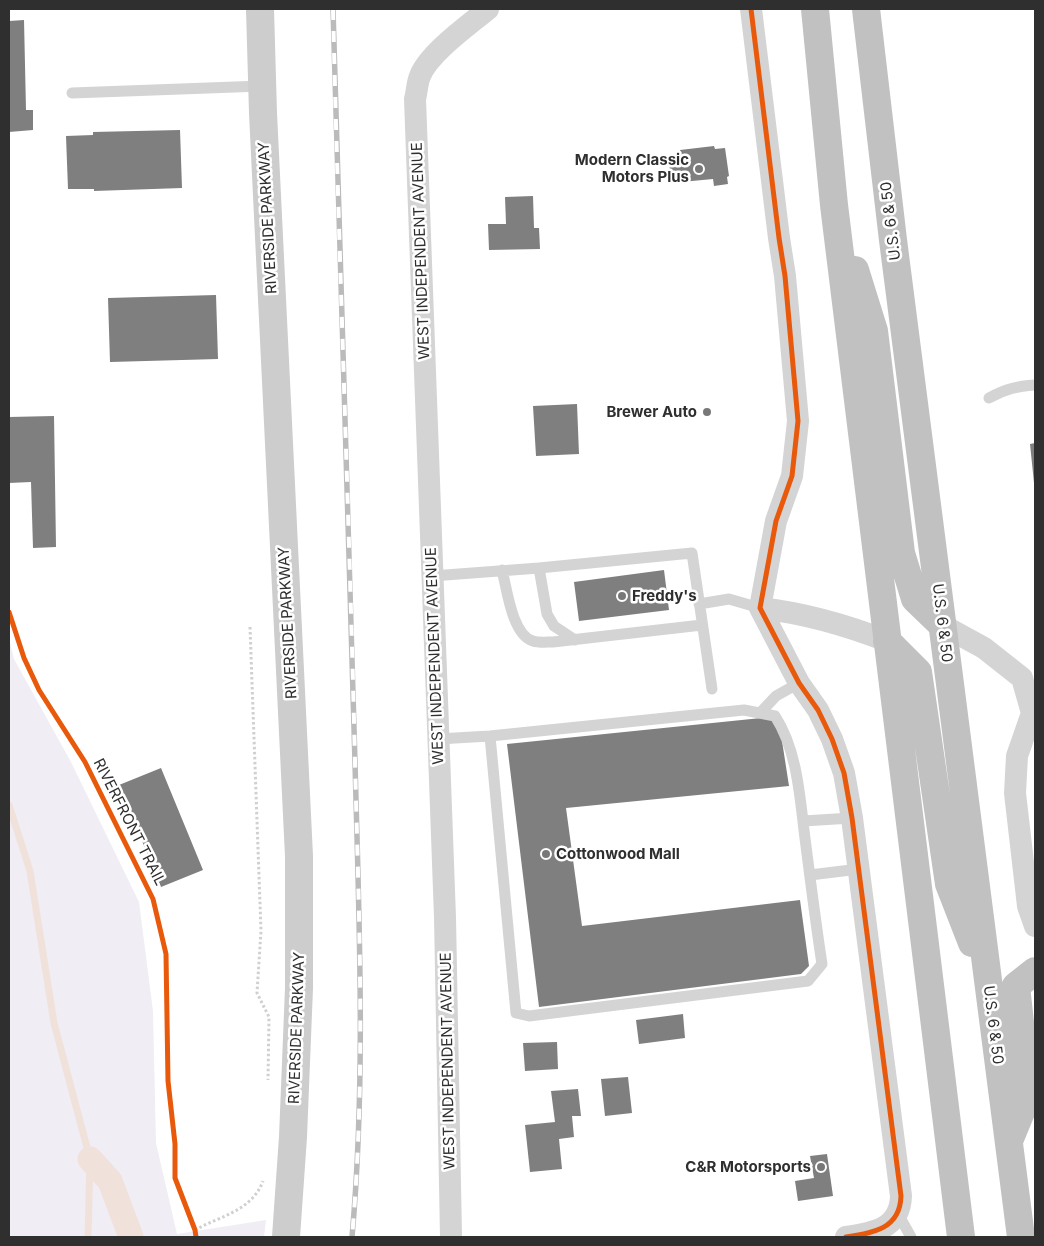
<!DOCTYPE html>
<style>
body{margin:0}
#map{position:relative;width:1044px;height:1246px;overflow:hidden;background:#fff;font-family:Inter,sans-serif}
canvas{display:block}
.frame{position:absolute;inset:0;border:10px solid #2f2f2f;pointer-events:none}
</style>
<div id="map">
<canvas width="1044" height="1246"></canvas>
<div class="frame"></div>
</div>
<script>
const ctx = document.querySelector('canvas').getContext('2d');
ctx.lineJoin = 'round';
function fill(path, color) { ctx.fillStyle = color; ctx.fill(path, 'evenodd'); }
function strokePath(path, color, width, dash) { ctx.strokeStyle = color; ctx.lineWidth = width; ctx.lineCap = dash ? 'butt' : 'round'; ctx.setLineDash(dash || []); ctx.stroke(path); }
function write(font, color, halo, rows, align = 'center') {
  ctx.font = font + ' Inter,sans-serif'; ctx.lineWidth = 5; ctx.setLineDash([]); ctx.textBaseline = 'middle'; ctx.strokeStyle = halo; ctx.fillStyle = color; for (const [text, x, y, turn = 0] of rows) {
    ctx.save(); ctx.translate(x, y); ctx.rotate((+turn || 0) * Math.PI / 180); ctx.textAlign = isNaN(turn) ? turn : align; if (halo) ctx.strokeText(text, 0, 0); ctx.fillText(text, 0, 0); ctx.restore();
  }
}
const green = new Path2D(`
 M9,639L14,659L71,762L139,902L153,1011L156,1143L177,1234L266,1220L264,1237H9Z`);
const stream = new Path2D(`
 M9,805L30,871L54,1023L90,1159L88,1237`);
const canal = new Path2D(`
 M90,1159L110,1181L131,1237`);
const building = new Path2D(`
 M24,20L26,110H33V130L9,132V21Z
 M180,130L182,188L94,191V189H68L66,136L93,135V132Z
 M714,146L715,149L725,148L729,176L727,177L728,184L714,186L713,179L671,183L669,161L681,160L680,150Z
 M533,196L534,228H539L540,249L489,250L488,224H506L505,197Z
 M216,295L218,359L110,362L108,298Z
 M577,404L579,454L536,456L533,406Z
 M54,416L56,547L33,548L31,482L9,483V417Z
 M1035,443V483H1034L1030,444Z
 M664,570L669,610L579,621L574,582Z
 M771,717L780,728L789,786L566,808L582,926L800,900L809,966L801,974L539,1007L507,744Z
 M161,768L203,870L161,887L119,785Z
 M683,1014L685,1038L639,1044L636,1020Z
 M557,1042L558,1069L525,1071L523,1043Z
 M628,1077L632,1113L605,1116L601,1079Z
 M578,1089L581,1116H572L574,1137L559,1139L562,1169L530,1172L525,1125L555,1122L551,1091Z
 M827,1154L833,1196L798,1201L795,1181L814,1178L810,1156Z`);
const path = new Path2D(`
 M250,627L261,931L257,993L269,1017L268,1080
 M195,1230C220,1216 252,1211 263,1181`);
const lane = new Path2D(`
 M72,93L262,86
 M989,398C1005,389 1018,386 1035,385
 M539,568L547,614L554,626L575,640
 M502,570C507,589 512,635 533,641C539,643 547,642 553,642L702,625
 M432,576L539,568L692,553L712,689
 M699,604L729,599L760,608
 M760,713L776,696L799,683
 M438,739L490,736L744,710L775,716C799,753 800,803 806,846C811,885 816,925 822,964L808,981L529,1016L516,1013L490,736
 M803,821L852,818
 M810,875L859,869
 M898,1214L911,1237`);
const street = new Path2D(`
 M751,9L779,238L785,276L798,421L792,476L776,521L760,608L799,683L818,710L832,739L844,773L852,818L901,1196C900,1229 873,1233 846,1237
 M760,608C803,613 846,625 887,641
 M942,625L984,648L1022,678L1032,713L1017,756L1015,793L1028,906L1035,926
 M451,1237L445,917L415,99C417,92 417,83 420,76C429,53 469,25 488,9`);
const secondary = new Path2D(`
 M260,9L263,113L299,856V988L293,1137L286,1237`);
const highway = new Path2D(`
 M815,9L834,205L961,1237
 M866,9L893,240L1021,1237
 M855,270L874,331L901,553L915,599L942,625
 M887,641L918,672L949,884L972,943
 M1009,1141L1028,1095L1016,986L1035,971`);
const rail = new Path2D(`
 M333,9C339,260 349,511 355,762C359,920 366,1079 352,1237`);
const cycleway = new Path2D(`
 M751,9L779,238L785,276L798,421L792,476L776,521L760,608L799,683L818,710L832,739L844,773L852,818L901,1196C900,1229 873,1233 846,1237
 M9,612L24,658L39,690L85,762L153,899L166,954L168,1081L175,1144V1178L195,1230L196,1237`);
const markers = [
 [699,169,5,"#787878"],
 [707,412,5,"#787878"],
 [622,596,5,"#787878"],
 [546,854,5,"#787878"],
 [821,1167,5,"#787878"]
];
const poiNames = [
 ["Modern Classic",689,160],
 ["Motors Plus",689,177],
 ["Brewer Auto",697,412],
 ["Freddy's",632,596,"left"],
 ["Cottonwood Mall",556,854,"left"],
 ["C&R Motorsports",811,1167]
];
const streetNames = [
 ["RIVERSIDE PARKWAY",268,218,-93],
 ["U.S. 6 & 50",891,221,-97],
 ["WEST INDEPENDENT AVENUE",421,251,-92],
 ["RIVERSIDE PARKWAY",288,623,-93],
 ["U.S. 6 & 50",942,623,83],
 ["WEST INDEPENDENT AVENUE",435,656,-92],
 ["RIVERFRONT TRAIL",129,822,63],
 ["U.S. 6 & 50",993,1025,83],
 ["RIVERSIDE PARKWAY",297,1028,-88],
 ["WEST INDEPENDENT AVENUE",448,1061,-91]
];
fill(green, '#f0edf4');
strokePath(stream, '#f0e2db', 7);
strokePath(canal, '#f0e2db', 25);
fill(building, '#7f7f7f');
strokePath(path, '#d0d0d0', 3, [2.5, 2.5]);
strokePath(lane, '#d4d4d4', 11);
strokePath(street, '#d4d4d4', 22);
strokePath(secondary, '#cdcdcd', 28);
strokePath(highway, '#c1c1c1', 28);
strokePath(rail, '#bbb', 5.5);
strokePath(rail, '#fff', 4, [11]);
strokePath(cycleway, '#e8590c', 5);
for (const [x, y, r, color] of markers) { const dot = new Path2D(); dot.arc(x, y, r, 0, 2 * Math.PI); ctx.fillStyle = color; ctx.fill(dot); strokePath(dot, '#fff', 2); }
write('bold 15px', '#2f2f2f', '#fff', poiNames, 'right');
write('15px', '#2f2f2f', '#fff', streetNames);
</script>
